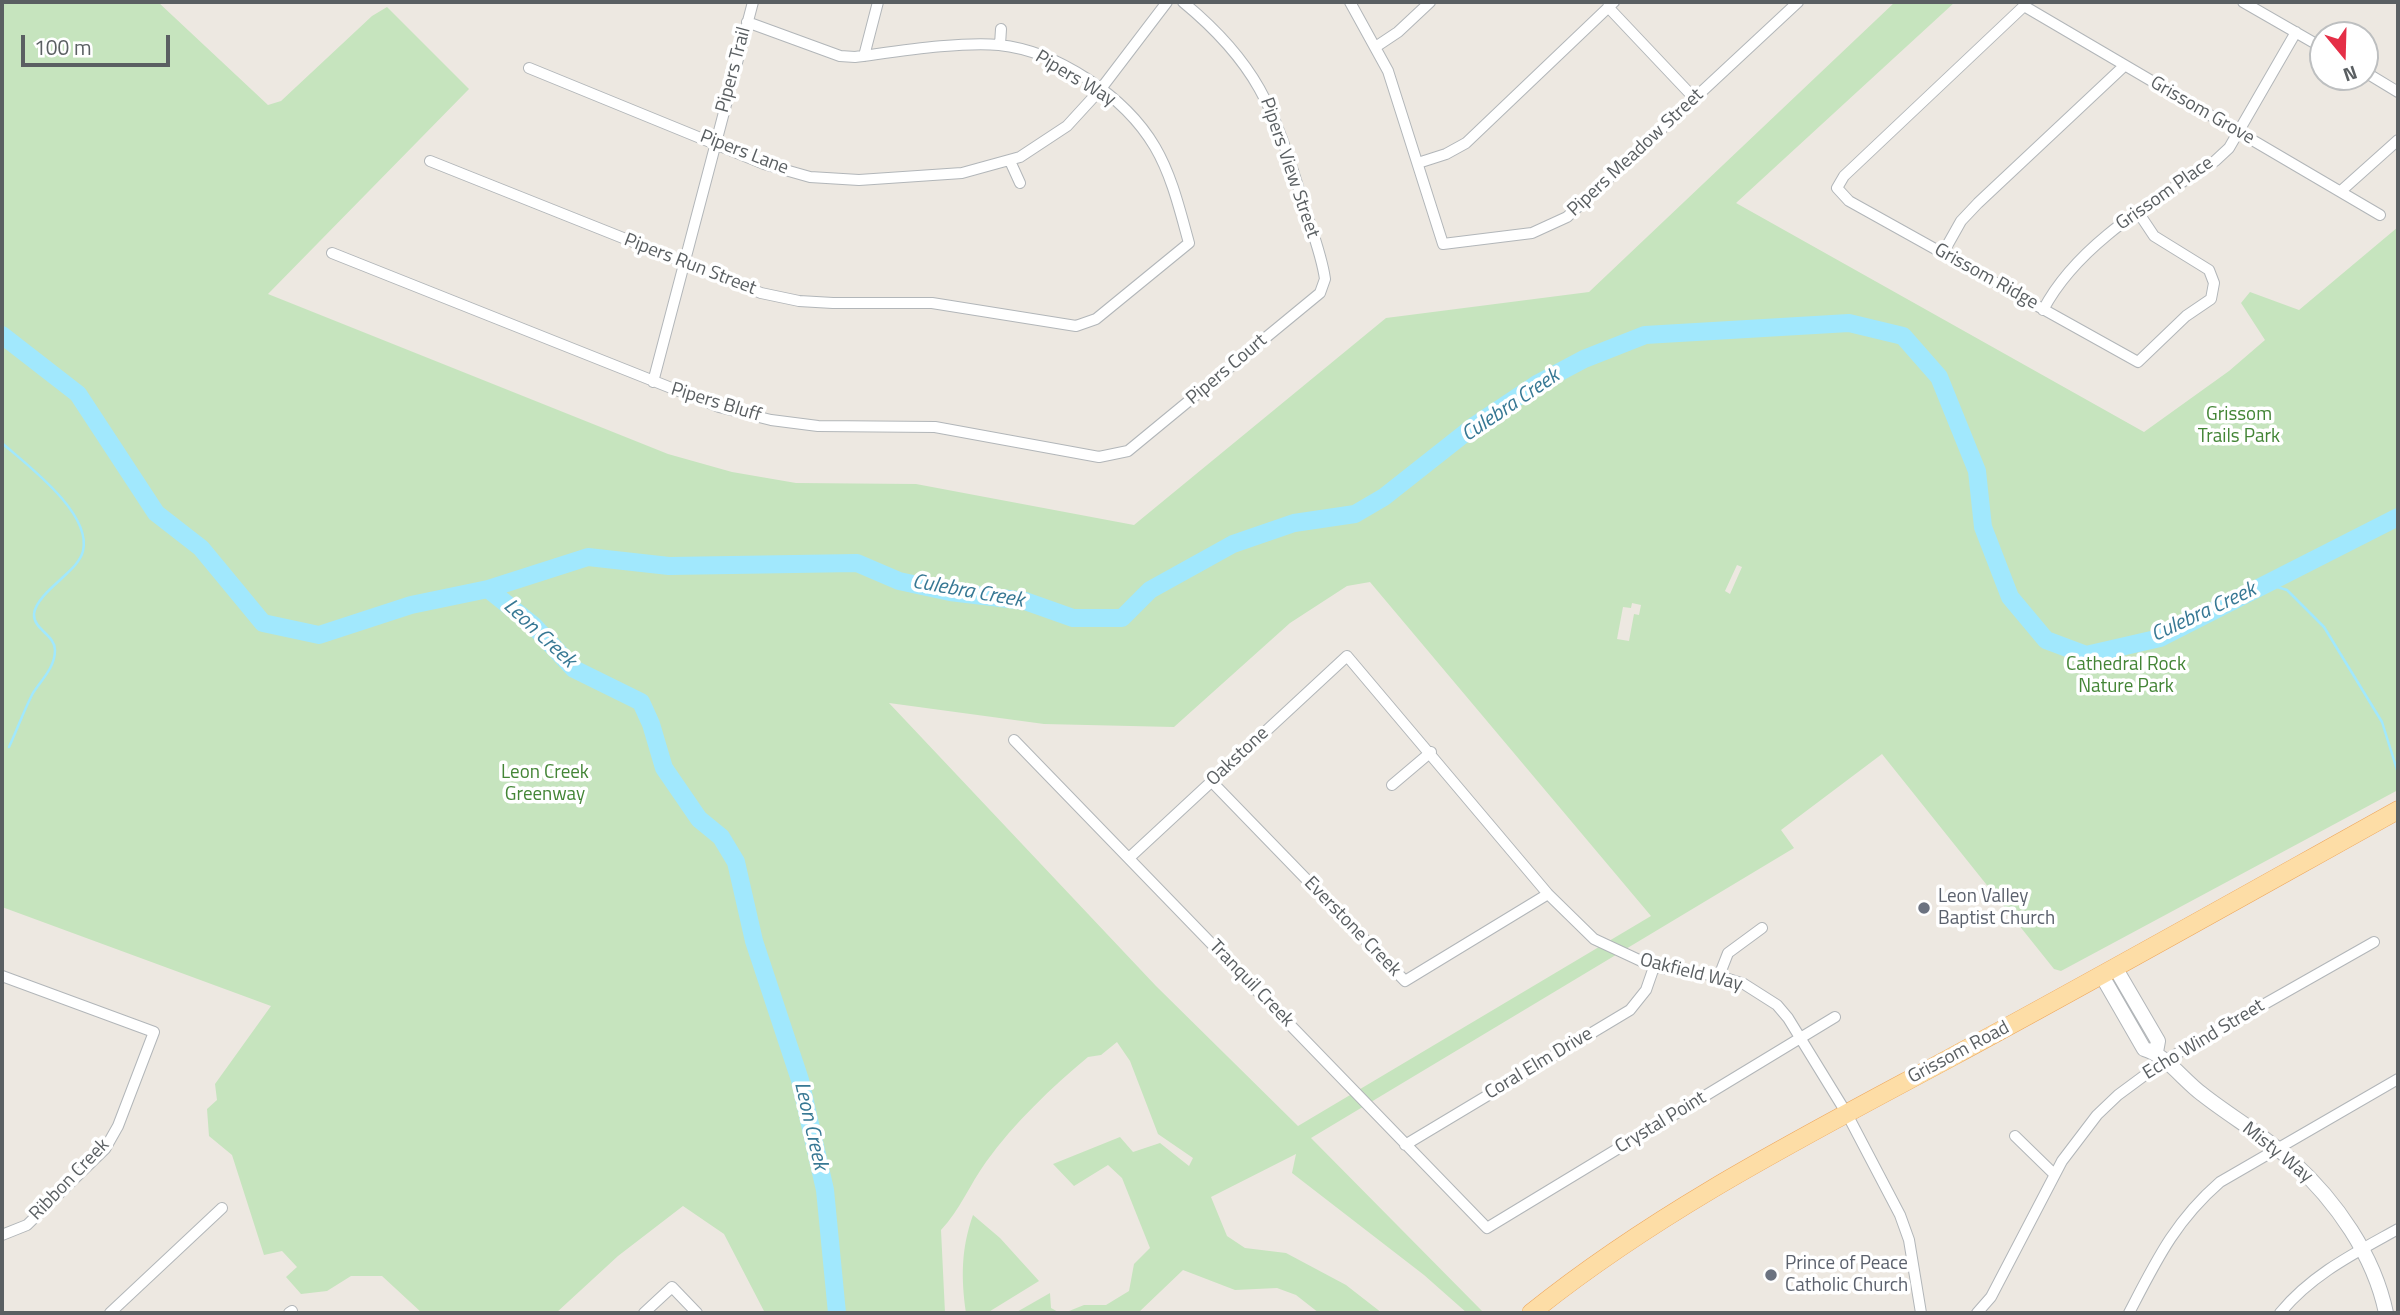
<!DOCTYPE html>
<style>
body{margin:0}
#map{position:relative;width:2400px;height:1315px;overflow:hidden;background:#ede8e1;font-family:"Titillium Web",sans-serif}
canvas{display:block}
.frame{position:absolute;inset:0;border:4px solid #5a5f62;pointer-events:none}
.north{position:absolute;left:2309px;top:21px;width:70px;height:70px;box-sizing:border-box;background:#fff;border:2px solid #bdbfc0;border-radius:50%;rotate:161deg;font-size:19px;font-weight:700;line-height:28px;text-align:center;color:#5a5f62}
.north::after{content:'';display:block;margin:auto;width:24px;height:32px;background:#e52f47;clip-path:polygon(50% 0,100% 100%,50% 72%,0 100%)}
.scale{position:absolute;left:21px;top:35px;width:149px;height:32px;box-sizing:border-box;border:4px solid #5a5f62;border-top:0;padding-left:9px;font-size:21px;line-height:24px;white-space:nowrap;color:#5a5f62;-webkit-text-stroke:5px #fff;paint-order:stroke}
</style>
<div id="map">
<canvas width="2400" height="1315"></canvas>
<div class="frame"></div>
<div class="north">N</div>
<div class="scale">100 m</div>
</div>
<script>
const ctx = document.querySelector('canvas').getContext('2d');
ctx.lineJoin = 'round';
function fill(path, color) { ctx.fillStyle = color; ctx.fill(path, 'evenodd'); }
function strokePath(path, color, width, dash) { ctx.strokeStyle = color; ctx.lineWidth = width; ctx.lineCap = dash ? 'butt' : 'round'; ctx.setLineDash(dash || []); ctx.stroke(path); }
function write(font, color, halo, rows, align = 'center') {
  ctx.font = font + ' "Titillium Web",sans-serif'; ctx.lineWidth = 7; ctx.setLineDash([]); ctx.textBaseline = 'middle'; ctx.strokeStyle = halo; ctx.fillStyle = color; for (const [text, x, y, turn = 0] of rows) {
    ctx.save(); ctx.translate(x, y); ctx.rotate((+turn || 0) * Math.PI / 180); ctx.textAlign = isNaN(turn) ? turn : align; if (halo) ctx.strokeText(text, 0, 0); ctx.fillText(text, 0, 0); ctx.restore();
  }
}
const green = new Path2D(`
 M2,2H158L268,105L281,101L372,16L387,7L469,89L268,294L668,454L732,472L796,483L916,484L1134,525L1386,318L1589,292L1895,2H1955L1736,203L2144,432L2229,371L2265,340L2241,303L2250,292L2299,310L2398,227V790L2061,971L2054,969L1882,754L1781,830L1794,848L1311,1138L1484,1313H1467L1424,1275L1292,1173L1296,1154L1211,1197L1227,1236L1245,1248L1286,1253L1346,1285L1382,1313H1319L1296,1295L1277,1288L1235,1290L1183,1270L1138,1313H1064L1084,1305H1106L1129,1291L1134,1264L1150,1248L1122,1178L1108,1165L1074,1186L1053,1164L1120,1137L1133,1152L1160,1143L1189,1166L1193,1158L1158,1134L1130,1061L1117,1042L1101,1055L1088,1057C1052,1087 1014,1123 986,1162C970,1184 960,1210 941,1230L945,1313H765L724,1234L683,1206L618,1256L556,1313H422L382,1276H351L327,1291L301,1294L286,1277L297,1267L282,1251L264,1255L232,1155L209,1136L207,1109L217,1100L215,1084L271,1006L2,907ZM1737,565L1742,567L1730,594L1725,591ZM1370,582L1651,916L1298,1126L1156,986L889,703L1044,724L1174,727L1290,623L1347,586ZM1632,603L1641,605L1639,615L1634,614L1629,641L1617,639L1623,607L1631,608Z
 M973,1215L1000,1238L1039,1281L987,1313H966C961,1278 961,1249 973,1215Z
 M1050,1293L1051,1308L1060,1313H1015Z`);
const stream = new Path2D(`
 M2,443C27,465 92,513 83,551C80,563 68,572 60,580C51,588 35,602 34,614C33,629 55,635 55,650C55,668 41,680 33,693C24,710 17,730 9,747
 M2264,583L2287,590L2324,627L2382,722L2398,773`);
const river = new Path2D(`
 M2,335L78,394L156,513L201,548L263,623L319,635L411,605L488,589L588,557L669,566L857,563L899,581L950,592L1025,601L1073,618H1122L1150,590L1233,544L1294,523L1355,514L1384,497L1474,426L1537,384L1584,359L1645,335L1849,323L1903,336L1939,377L1977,471L1983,527L2010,597L2046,640L2086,655L2160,638L2398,517
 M488,589L533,625L574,669L641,702L651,724L664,768L699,819L721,837L736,862L754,941L800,1080L825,1190L837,1313`);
const minor = new Path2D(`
 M1350,2L1388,71L1443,244L1532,233L1567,217L1798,2
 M2243,2L2323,48
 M1608,7L1695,99
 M1000,45L1001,29
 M1377,46L1398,32L1430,2
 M864,56L878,2
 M529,68L764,164L810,177L859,180L962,173L1020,157L1067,126L1100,90L1167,2
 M2365,72L2398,92
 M430,161L761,293L799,301L833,303H932L1076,326L1096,319L1189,243C1180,211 1172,176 1155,147C1125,96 1057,51 999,45C962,41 894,52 855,57L840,56L747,22
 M1010,161L1020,183
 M1418,163L1446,154L1466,143L1614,2
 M2341,191L2398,140
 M2138,212L2154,236L2209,270L2214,283L2211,299L2186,316L2138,362L1849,201L1837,188L1844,176L2024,6L2380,215
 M332,253L719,407L771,420L818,426L935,427L1099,457L1128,451L1320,293L1325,279C1321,251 1309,224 1301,196C1273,107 1257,63 1183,2
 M1943,253L1961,221L1978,203L2123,67
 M2043,310C2078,243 2154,201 2215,161L2229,148L2296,32
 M653,382L753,2
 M1014,740L1487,1228L1835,1017
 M1212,782L1405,981L1548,894
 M1392,785L1431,752
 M1129,858L1347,656L1548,894L1594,939L1654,967L1719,976L1744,984L1777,1005L1788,1018L1847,1114L1900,1215L1909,1240L1921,1313
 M2,976L154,1032L118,1126L105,1149L27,1225L2,1235
 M1719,976L1728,953L1762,928
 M2015,1136L2054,1174
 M1405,1145L1630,1010L1646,990L1654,967
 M110,1313L222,1208
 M289,1313L292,1311
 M644,1313L672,1287L697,1313
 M1977,1313L1991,1297L2062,1161L2097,1115L2118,1095L2164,1061L2374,942
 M2129,1313C2156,1261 2175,1221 2220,1182L2398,1079
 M2280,1313C2312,1274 2355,1253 2398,1229`);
const tertiary = new Path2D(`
 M2116,969L2158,1041L2156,1052
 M2102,976L2144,1049C2166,1055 2183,1080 2202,1094C2231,1117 2265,1136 2292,1161C2336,1201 2374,1255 2386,1313`);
const primary = new Path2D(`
 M1531,1313C1659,1210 1805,1136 1950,1058C2100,977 2249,893 2398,810`);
const markers = [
 [1924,908,7,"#6b7280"],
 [1771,1275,7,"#6b7280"]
];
const streetNames = [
 ["Pipers Trail",734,70,-75],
 ["Pipers Way",1075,79,31],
 ["Grissom Grove",2202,111,30],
 ["Pipers Lane",744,153,21],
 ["Pipers Meadow Street",1636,153,-43],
 ["Pipers View Street",1289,168,71],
 ["Grissom Place",2165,194,-35],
 ["Pipers Run Street",690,265,21],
 ["Grissom Ridge",1986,277,29],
 ["Pipers Court",1227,370,-40],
 ["Pipers Bluff",716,403,17],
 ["Oakstone",1238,757,-43],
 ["Everstone Creek",1352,927,46],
 ["Oakfield Way",1691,973,14],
 ["Tranquil Creek",1251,984,46],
 ["Echo Wind Street",2204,1040,-31],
 ["Grissom Road",1959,1053,-28],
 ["Coral Elm Drive",1539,1064,-31],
 ["Crystal Point",1661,1123,-31],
 ["Misty Way",2277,1153,39],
 ["Ribbon Creek",70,1180,-46]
];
const parkNames = [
 ["Grissom",2239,415],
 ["Trails Park",2239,437],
 ["Cathedral Rock",2126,665],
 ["Nature Park",2126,687],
 ["Leon Creek",545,773],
 ["Greenway",545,795]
];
const worshipNames = [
 ["Leon Valley",1938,897],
 ["Baptist Church",1938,919],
 ["Prince of Peace",1785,1264],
 ["Catholic Church",1785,1286]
];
const waterNames = [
 ["Culebra Creek",1511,406,-34],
 ["Culebra Creek",968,592,10],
 ["Culebra Creek",2204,613,-25],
 ["Leon Creek",539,634,43],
 ["Leon Creek",810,1126,77]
];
fill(green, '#c6e4be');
strokePath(stream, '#a1e8fd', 2.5);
strokePath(river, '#a1e8fd', 18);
strokePath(minor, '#b2b6b9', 12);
strokePath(tertiary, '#b2b6b9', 16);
strokePath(primary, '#eea559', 19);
strokePath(minor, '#fff', 10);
strokePath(tertiary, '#fff', 14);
strokePath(primary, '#fddda6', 18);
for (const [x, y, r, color] of markers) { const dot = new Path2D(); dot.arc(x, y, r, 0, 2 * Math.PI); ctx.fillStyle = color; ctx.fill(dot); strokePath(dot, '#fff', 2.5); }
write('19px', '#5a5f62', '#fff', streetNames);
write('19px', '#438536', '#fff', parkNames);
write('19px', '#5b616d', '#fff', worshipNames, 'left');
write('italic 21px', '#377894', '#fff', waterNames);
</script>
